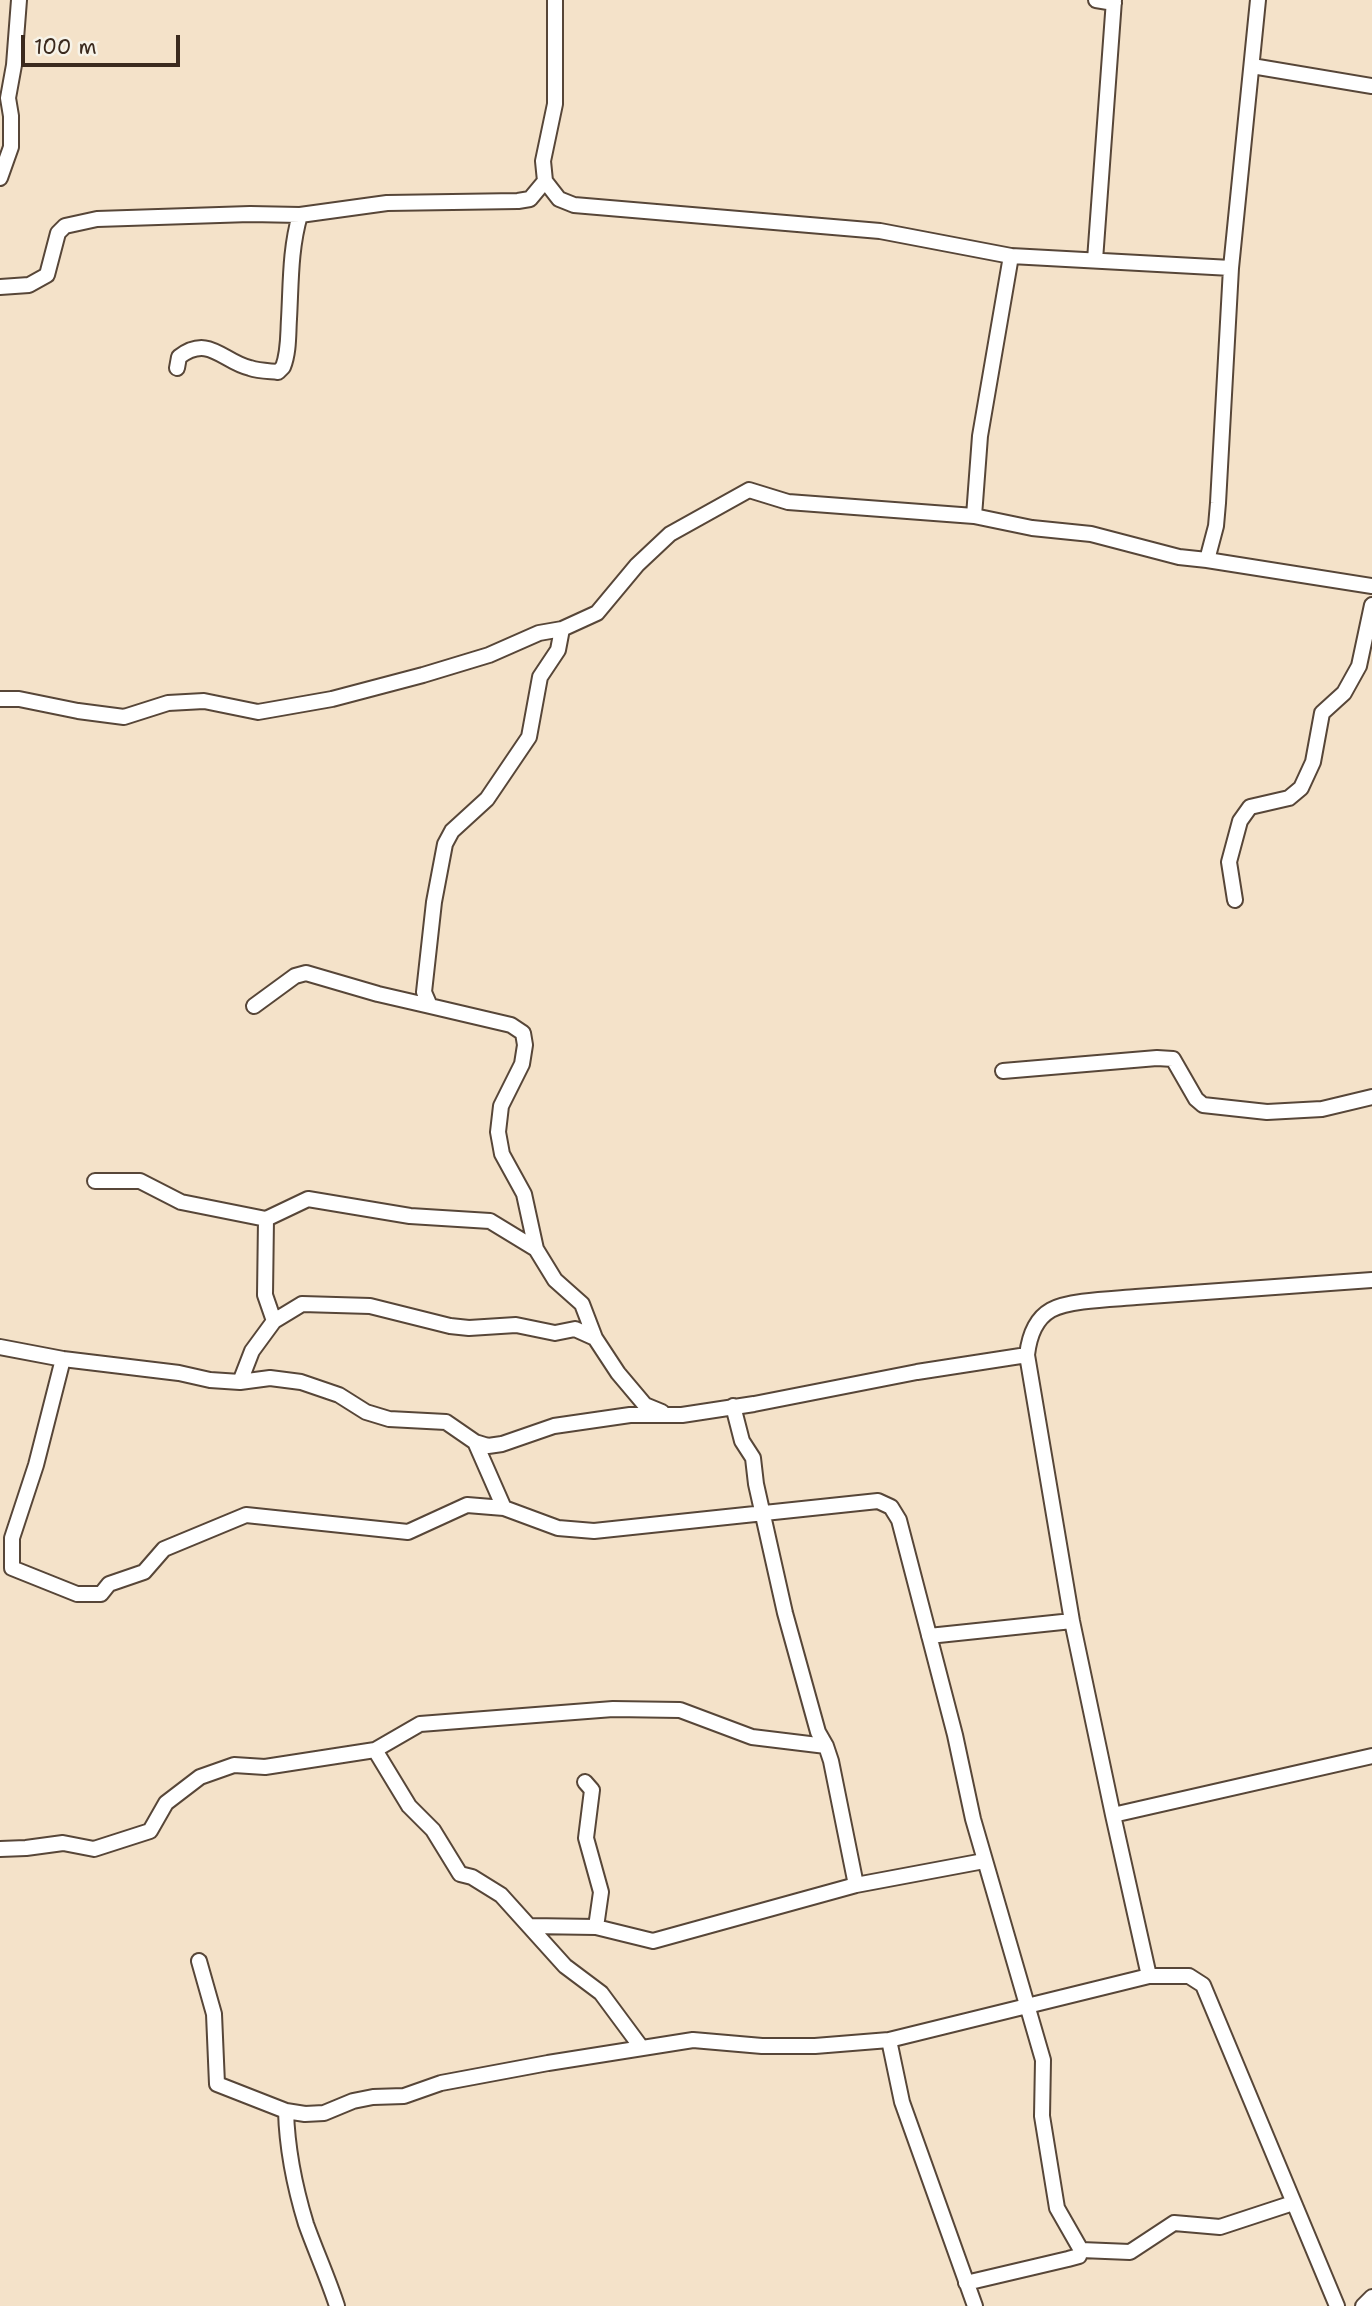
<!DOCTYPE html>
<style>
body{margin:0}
#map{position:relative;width:1372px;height:2306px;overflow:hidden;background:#f4e2c9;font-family:"Shantell Sans",sans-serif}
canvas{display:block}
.scale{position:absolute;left:21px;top:35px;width:159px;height:32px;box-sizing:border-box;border:4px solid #3b2a1e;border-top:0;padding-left:9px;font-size:21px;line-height:24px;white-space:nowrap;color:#3b2a1e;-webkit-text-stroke:5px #f7f3e8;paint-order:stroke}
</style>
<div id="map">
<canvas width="1372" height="2306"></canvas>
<div class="scale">100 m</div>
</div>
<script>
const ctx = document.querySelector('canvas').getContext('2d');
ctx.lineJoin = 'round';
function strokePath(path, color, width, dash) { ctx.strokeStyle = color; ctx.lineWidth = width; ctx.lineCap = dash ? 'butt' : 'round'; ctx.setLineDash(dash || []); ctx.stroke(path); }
const minor = new Path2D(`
 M555,0V104L543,161L545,181L559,199L574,205L880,231L1011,256L980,436L974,516
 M1096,0L1114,3
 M1252,66L1372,86
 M0,178L11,147V116L8,98L14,65L19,0
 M1011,256L1231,268
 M1095,260L1114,0
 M0,287L29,285L47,275L58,233L65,226L97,219L250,214L300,215L387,203L518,201L530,199L545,181
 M177,368L179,357C209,334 223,362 250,368C259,371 269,371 278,372L283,367C289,352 288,334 289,319C291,284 290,249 300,215
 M1207,560L1216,526L1218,503L1231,268L1258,0
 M562,629L558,650L540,677L529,737L487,799L452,831L445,844L434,902L424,992L430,1006L511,1025L523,1033L525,1045L522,1064L501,1106L498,1132L502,1154L524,1194L536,1249L555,1280L582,1304L595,1338L618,1373L645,1405L662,1412
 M0,699H19L78,711L124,717L168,703L204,701L258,712L332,699L423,675L489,655L539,633L562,629L597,613L637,565L670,534L749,490L788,502L974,516L1032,528L1091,534L1179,557L1207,560L1372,586
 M1235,900L1229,862L1240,821L1250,807L1289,798L1301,788L1313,762L1322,713L1344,693L1359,666L1372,605
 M254,1006L295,976L306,973L378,994L430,1006
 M1003,1071L1157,1058L1173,1059L1196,1099L1203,1105L1267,1112L1322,1109L1372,1097
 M95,1181H140L181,1202L266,1219L308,1199L410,1216L490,1221L536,1249
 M266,1219L265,1295L274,1321
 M0,1347L63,1359L179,1373L210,1380L240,1382L270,1378L301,1382L339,1395L366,1412L389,1419L446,1422L475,1442L488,1446L502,1444L554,1426L630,1415H682L754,1404L917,1372L1027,1355C1029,1338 1035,1319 1051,1310C1069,1300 1115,1299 1136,1297C1215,1291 1293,1286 1372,1280
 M1027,1355L1072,1621L1113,1815L1149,1976
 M63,1359L36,1465L12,1538V1568L77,1594H101L109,1584L144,1572L164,1549L246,1515L408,1532L467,1505L504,1508
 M240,1382L252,1351L274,1321L302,1304L370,1306L450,1326L469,1328L516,1325L555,1333L575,1329L595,1338
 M733,1406L742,1441L753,1458L756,1484L785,1613L818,1732L826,1746L831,1761L856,1885
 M475,1442L504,1508L558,1528L594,1531L878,1501L891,1507L899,1520L955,1735L973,1819L1043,2060L1042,2116L1057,2208L1081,2250L1079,2256L1068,2259L966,2283
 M929,1636L1072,1621
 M375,1750L409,1806L433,1830L460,1874L472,1877L501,1895L565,1966L601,1993L641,2047
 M585,1782L592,1790L586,1838L601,1892L596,1927
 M1113,1815L1372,1756
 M0,1849L26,1848L63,1843L94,1849L150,1831L166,1803L200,1777L234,1765L265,1767L375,1750L420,1724L613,1709L680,1710L752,1737L826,1746
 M530,1926L596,1927L653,1941L856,1885L984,1861
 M199,1961L214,2014L217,2084L286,2111L305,2114L324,2113L353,2101L373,2097L404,2096L441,2083L548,2063L693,2040L762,2046H815L889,2040L1149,1976H1189L1203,1985L1337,2306
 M889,2040L902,2102L975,2306
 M286,2111C287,2148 295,2188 306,2224C316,2252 328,2278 337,2306
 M1081,2250L1130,2252L1174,2223L1220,2227L1293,2203
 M1363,2306L1372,2297`);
strokePath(minor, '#574638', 18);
strokePath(minor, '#fff', 14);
</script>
